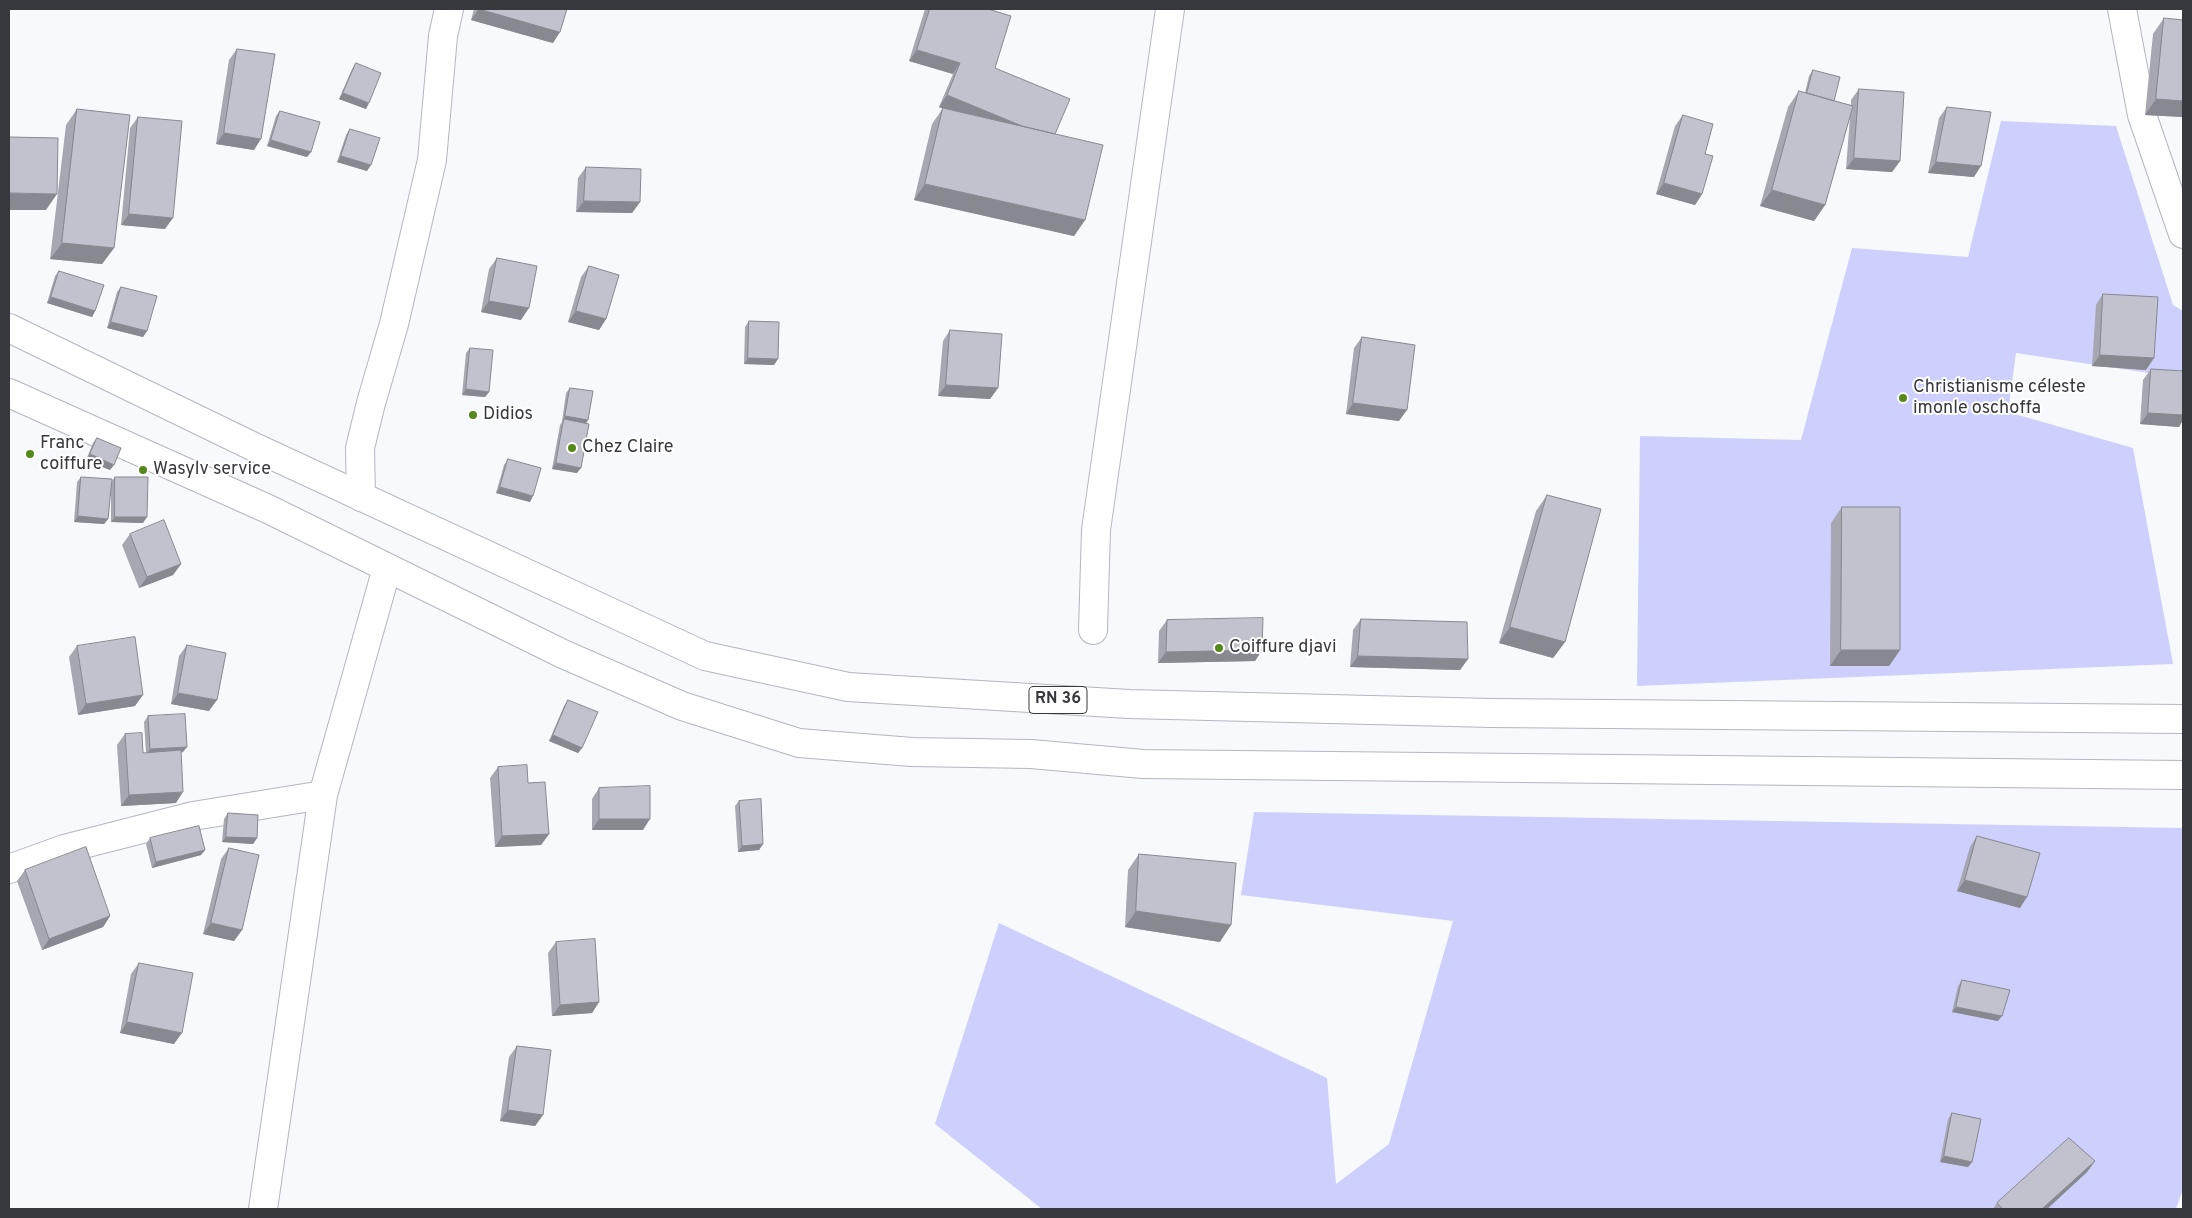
<!DOCTYPE html>
<meta charset="utf-8">
<style>
body{margin:0}
#map{position:relative;width:2192px;height:1218px;overflow:hidden;background:#f8f9fd;font-family:Overpass,sans-serif}
canvas{display:block}
.frame{position:absolute;inset:0;border:10px solid #37383d;pointer-events:none}
</style>
<div id="map">
<canvas width="2192" height="1218"></canvas>
<div class="frame"></div>
</div>
<script>
const ctx = document.querySelector('canvas').getContext('2d');
ctx.lineJoin = 'round';
function fill(path, color) { ctx.fillStyle = color; ctx.fill(path, 'evenodd'); }
function strokePath(path, color, width, dash) { ctx.strokeStyle = color; ctx.lineWidth = width; ctx.lineCap = dash ? 'butt' : 'round'; ctx.setLineDash(dash || []); ctx.stroke(path); }
function write(font, color, halo, rows, align = 'center') {
  ctx.font = font + ' Overpass,sans-serif'; ctx.lineWidth = 4; ctx.setLineDash([]); ctx.textBaseline = 'middle'; ctx.strokeStyle = halo; ctx.fillStyle = color; for (const [text, x, y, turn = 0] of rows) {
    ctx.save(); ctx.translate(x, y); ctx.rotate((+turn || 0) * Math.PI / 180); ctx.textAlign = isNaN(turn) ? turn : align; if (halo) ctx.strokeText(text, 0, 0); ctx.fillText(text, 0, 0); ctx.restore();
  }
}
const green = new Path2D(`
 M2001,121L2116,126L2173,305L2183,311V385L2162,375L2016,353L2008,412L2133,448L2173,664L1637,686L1640,436L1801,440L1852,248L1968,257Z
 M1254,812L2183,828V1189L2176,1209H1042L935,1124L999,923L1327,1078L1336,1184L1389,1144L1453,921L1241,895Z`);
const minor = new Path2D(`
 M2122,9L2142,115L2183,234
 M361,497L360,448L371,403L394,324L432,160L443,36L449,9
 M1093,630L1096,530L1170,9
 M9,869L64,849L193,816L323,795
 M263,1209L323,795L387,568`);
const major = new Path2D(`
 M9,328L252,446L705,656L848,687L1129,704L1492,713L2183,719
 M9,393L268,509L563,654L682,706L799,743L912,752L1031,754L1143,764L2183,775`);
const wall = new Path2D(`
 M474,9H567L553,43L471,20Z
 M925,9H988L995,68L1055,134L1085,220L1074,236L914,200L932,124L943,108L944,109L939,107L953,74L909,61Z
 M2164,18L2183,117L2145,115L2153,34Z
 M237,49L254,150L216,144L229,60Z
 M356,63L366,109L339,99L352,69Z
 M1813,70L1834,101L1851,105V100L1859,89L1900,161L1892,172L1846,169L1850,117L1825,205L1814,221L1760,206L1788,107L1799,91L1805,93L1809,76Z
 M1947,107L1974,177L1928,173L1939,118Z
 M77,109L114,248L102,264L50,259L66,125Z
 M280,111L311,152L307,157L267,146L276,116Z
 M1683,115L1705,154L1702,194L1695,205L1656,194L1675,126Z
 M138,117L165,229L121,225L130,128Z
 M350,129L367,171L337,162L346,135Z
 M586,167L640,202L632,213L576,212L578,178Z
 M497,258L521,320L481,312L489,269Z
 M589,266L606,319L599,330L568,322L581,277Z
 M59,271L95,311L92,317L47,303L55,276Z
 M121,287L147,331L143,337L107,328L117,292Z
 M2103,294L2146,370L2092,366L2096,305Z
 M749,321L774,365L744,364L745,327Z
 M950,330L998,388L990,399L938,396L943,341Z
 M1362,337L1399,421L1346,414L1354,348Z
 M470,348L489,392L485,397L462,395L466,353Z
 M2151,369L2183,371V420L2179,427L2140,424L2143,380Z
 M570,388L588,420L586,423L577,473L552,469L560,425L562,422L566,393Z
 M97,438L110,470L86,460L93,443Z
 M508,459L530,502L496,493L504,465Z
 M81,477L111,482L115,477L143,523L111,522V488L108,519L104,524L74,522L77,482Z
 M1547,495L1565,642L1553,658L1499,643L1536,511Z
 M1842,507L1900,650L1889,666H1830L1831,523Z
 M130,534L181,564L173,575L139,588L122,545Z
 M1361,619L1468,659L1460,670L1350,667L1353,630Z
 M1167,620L1262,650L1255,661L1158,663L1159,631Z
 M187,645L209,711L171,704L179,656Z
 M77,646L135,706L78,715L69,657Z
 M568,700L582,748L578,753L549,741L564,706Z
 M148,716L183,752L181,753L176,803L121,806L117,745L125,734L143,753H146L144,722Z
 M498,767L528,783L549,834L541,845L495,847L490,778Z
 M599,788L643,830H592V799Z
 M739,801L763,844L759,850L738,852L735,806Z
 M228,813L257,838L253,844L222,842L224,819Z
 M1977,836L2020,908L1957,891L1970,847Z
 M150,838L205,850L201,855L152,868L146,844Z
 M229,848L242,930L234,941L203,934L221,859Z
 M1139,854L1220,942L1125,927L1128,870Z
 M25,870L110,916L103,927L42,950L17,881Z
 M556,942L599,1002L592,1013L552,1016L548,953Z
 M139,963L174,1044L120,1033L131,974Z
 M1962,980L1998,1021L1952,1012L1958,986Z
 M517,1046L543,1115L535,1126L500,1121L509,1057Z
 M1952,1113L1972,1162L1968,1167L1940,1162L1948,1119Z
 M2095,1161L2087,1172L2047,1209H1993L1997,1203Z`);
const shadedWall = new Path2D(`
 M479,9L560,32L553,43L471,20Z
 M917,50L960,63L953,74L909,61Z
 M343,93L369,103L366,109L339,99Z
 M947,95L1053,139L1045,150L939,107Z
 M2156,99L2183,101V117L2145,115Z
 M224,133L261,139L254,150L216,144Z
 M271,140L311,152L307,157L267,146Z
 M341,156L371,165L367,171L337,162Z
 M1854,158L1900,161L1892,172L1846,169Z
 M1936,162L1981,166L1974,177L1928,173Z
 M1664,183L1702,194L1695,205L1656,194Z
 M925,184L1085,220L1074,236L914,200Z
 M1772,190L1825,205L1814,221L1760,206Z
 M9,193L57,194L46,210H9Z
 M584,201L640,202L632,213L576,212Z
 M129,214L173,218L165,229L121,225Z
 M62,243L114,248L102,264L50,259Z
 M51,297L95,311L92,317L47,303Z
 M489,301L529,308L521,320L481,312Z
 M576,311L606,319L599,330L568,322Z
 M111,322L147,331L143,337L107,328Z
 M2100,355L2154,358L2146,370L2092,366Z
 M748,358L778,359L774,365L744,364Z
 M946,385L998,388L990,399L938,396Z
 M466,389L489,392L485,397L462,395Z
 M1353,403L1407,410L1399,421L1346,414Z
 M2148,413L2183,415V420L2179,427L2140,424Z
 M565,416L588,420L584,426L564,419L562,422Z
 M90,454L114,465L110,470L86,460Z
 M556,463L581,468L577,473L552,469Z
 M500,487L533,496L530,502L496,493Z
 M78,516L108,519L104,524L74,522Z
 M115,517H147L143,523L111,522Z
 M181,564L173,575L139,588L147,577Z
 M1510,627L1565,642L1553,658L1499,643Z
 M1262,650L1255,661L1158,663L1166,652Z
 M1841,650H1900L1889,666H1830Z
 M1358,656L1468,659L1460,670L1350,667Z
 M178,693L217,700L209,711L171,704Z
 M143,695L135,706L78,715L86,704Z
 M553,735L582,748L578,753L549,741Z
 M187,747L183,752L146,755L150,749Z
 M183,792L176,803L121,806L129,795Z
 M599,819H650L643,830H592Z
 M549,834L541,845L495,847L502,836Z
 M226,837L257,838L253,844L222,842Z
 M763,844L759,850L738,852L742,846Z
 M205,850L201,855L152,868L156,862Z
 M1965,880L2027,897L2020,908L1957,891Z
 M1136,911L1231,925L1220,942L1125,927Z
 M110,916L103,927L42,950L49,939Z
 M211,923L242,930L234,941L203,934Z
 M599,1002L592,1013L552,1016L560,1005Z
 M1956,1007L2002,1016L1998,1021L1952,1012Z
 M127,1022L182,1033L174,1044L120,1033Z
 M508,1110L543,1115L535,1126L500,1121Z
 M1944,1156L1972,1162L1968,1167L1940,1162Z
 M2095,1161L2087,1172L2047,1209H2042Z`);
const building = new Path2D(`
 M479,9H567L560,32Z
 M930,9H988L1011,16L995,68L1070,99L1055,134L1022,126L947,95L960,63L917,50Z
 M2164,18L2183,20V101L2156,99Z
 M237,49L275,54L261,139L224,133Z
 M356,63L381,73L369,103L343,93Z
 M1813,70L1840,77L1834,101L1807,93Z
 M1859,89L1904,92L1900,161L1854,158Z
 M1799,91L1853,106L1825,205L1772,190Z
 M1947,107L1991,112L1981,166L1936,162Z
 M943,108L1103,145L1085,220L925,184Z
 M77,109L130,115L114,248L62,243Z
 M280,111L320,122L311,152L271,140Z
 M1683,115L1713,124L1705,154L1713,156L1702,194L1664,183Z
 M138,117L182,121L173,218L129,214Z
 M350,129L380,138L371,165L341,156Z
 M9,137L58,138L57,194L9,193Z
 M586,167L641,169L640,202L584,201Z
 M497,258L537,266L529,308L489,301Z
 M589,266L619,275L606,319L576,311Z
 M59,271L104,285L95,311L51,297Z
 M121,287L157,296L147,331L111,322Z
 M2103,294L2158,297L2154,358L2100,355Z
 M749,321L779,322L778,359L748,358Z
 M950,330L1002,334L998,388L946,385Z
 M1362,337L1415,345L1407,410L1353,403Z
 M470,348L493,350L489,392L466,389Z
 M2151,369L2183,371V415L2148,413Z
 M570,388L593,391L588,420L565,416Z
 M564,419L589,424L581,468L556,463Z
 M97,438L121,448L114,465L90,454Z
 M508,459L541,468L533,496L500,487Z
 M81,477L112,479L108,519L78,516Z
 M115,477H148L147,517H115Z
 M1547,495L1601,509L1565,642L1510,627Z
 M1842,507H1900V650H1841Z
 M164,520L181,564L147,577L130,534Z
 M1263,618L1262,650L1166,652L1167,620Z
 M1361,619L1467,622L1468,659L1358,656Z
 M135,637L143,695L86,704L77,646Z
 M187,645L226,653L217,700L178,693Z
 M568,700L598,712L582,748L553,735Z
 M185,714L187,747L150,749L148,716Z
 M142,733L143,753L181,750L183,792L129,795L125,734Z
 M527,765L528,783L545,782L549,834L502,836L498,767Z
 M650,786V819H599V788Z
 M761,799L763,844L742,846L739,801Z
 M228,813L258,815L257,838L226,837Z
 M199,826L205,850L156,862L150,838Z
 M1977,836L2040,853L2027,897L1965,880Z
 M86,847L110,916L49,939L25,870Z
 M229,848L259,855L242,930L211,923Z
 M1139,854L1236,863L1231,925L1136,911Z
 M595,939L599,1002L560,1005L556,942Z
 M139,963L193,973L182,1033L127,1022Z
 M1962,980L2010,990L2002,1016L1956,1007Z
 M517,1046L551,1050L543,1115L508,1110Z
 M1952,1113L1981,1119L1972,1162L1944,1156Z
 M2069,1138L2095,1161L2042,1209H2003L1997,1203Z`);
const markers = [
 [1903,398,5,"#57881c"],
 [473,415,5,"#57881c"],
 [572,448,5,"#57881c"],
 [30,454,5,"#57881c"],
 [143,470,5,"#57881c"],
 [1219,648,5,"#57881c"]
];
const shields = [
 [1058,700,58]
];
const shieldNames = [
 ["RN 36",1058,700]
];
const poiNames = [
 ["Christianisme céleste",1913,388],
 ["imonle oschoffa",1913,409],
 ["Didios",483,415],
 ["Franc",40,444],
 ["coiffure",40,465],
 ["Chez Claire",582,448],
 ["Wasylv service",153,470],
 ["Coiffure djavi",1229,648]
];
fill(green, '#cdd0fc');
strokePath(minor, '#b4b6c1', 30);
strokePath(major, '#b4b6c1', 30);
strokePath(minor, '#fff', 28);
strokePath(major, '#fff', 28);
fill(wall, '#a6a7b1');
fill(shadedWall, '#878890');
fill(building, '#c1c2ce');
strokePath(building, '#878890', 1);
for (const [x, y, r, color] of markers) { const dot = new Path2D(); dot.arc(x, y, r, 0, 2 * Math.PI); ctx.fillStyle = color; ctx.fill(dot); strokePath(dot, '#fff', 2); }
for (const [x, y, w] of shields) { const box = new Path2D(); box.roundRect(x - w / 2, y - 13.5, w, 27, 4); ctx.fillStyle = '#fff'; ctx.fill(box); strokePath(box, '#37383d', 1); }
write('bold 16px', '#37383d', null, shieldNames);
write('18px', '#37383d', '#fff', poiNames, 'left');
</script>
